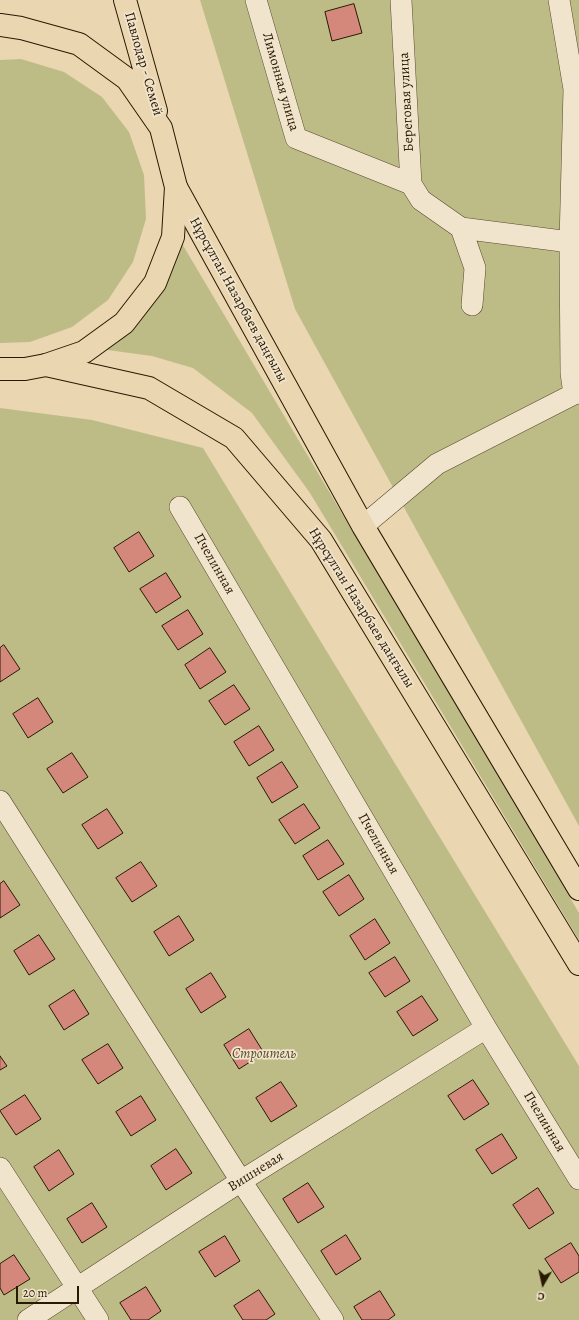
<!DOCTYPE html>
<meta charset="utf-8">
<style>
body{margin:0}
#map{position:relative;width:579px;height:1320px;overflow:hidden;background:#ead6b0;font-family:Alegreya,serif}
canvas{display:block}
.north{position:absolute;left:523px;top:1264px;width:40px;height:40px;-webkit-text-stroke:3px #f1e4cc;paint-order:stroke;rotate:189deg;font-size:11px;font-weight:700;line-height:16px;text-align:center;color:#291902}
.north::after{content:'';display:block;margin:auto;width:14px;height:18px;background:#291902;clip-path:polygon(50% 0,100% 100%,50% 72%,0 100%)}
.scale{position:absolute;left:16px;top:1286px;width:63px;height:18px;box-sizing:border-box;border:2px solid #291902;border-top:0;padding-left:5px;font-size:12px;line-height:14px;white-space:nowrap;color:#291902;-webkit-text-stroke:3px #f1e4cc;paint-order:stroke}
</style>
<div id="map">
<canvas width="579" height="1320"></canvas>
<div class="north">С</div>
<div class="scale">20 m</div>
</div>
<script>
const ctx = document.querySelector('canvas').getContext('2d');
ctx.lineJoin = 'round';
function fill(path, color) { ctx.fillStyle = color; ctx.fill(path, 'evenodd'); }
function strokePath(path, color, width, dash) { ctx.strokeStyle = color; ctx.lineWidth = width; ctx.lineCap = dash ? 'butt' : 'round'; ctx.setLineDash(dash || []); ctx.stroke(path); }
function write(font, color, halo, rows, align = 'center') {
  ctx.font = font + ' Alegreya,serif'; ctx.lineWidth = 3.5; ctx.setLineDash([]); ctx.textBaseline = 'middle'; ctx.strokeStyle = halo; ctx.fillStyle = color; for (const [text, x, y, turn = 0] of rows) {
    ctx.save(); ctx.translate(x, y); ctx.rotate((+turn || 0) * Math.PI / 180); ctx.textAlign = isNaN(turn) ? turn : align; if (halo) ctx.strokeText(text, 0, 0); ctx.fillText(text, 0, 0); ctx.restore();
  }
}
const green = new Path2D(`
 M200,0H579V826L295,309Z
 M21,59L64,72L102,97L129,132L144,175L146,219L133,262L108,300L72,327L30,342L0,343V60Z
 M181,242L579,913V940L310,493L252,413L193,368L152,356L100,349Z
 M0,408L92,420L203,448L579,1066V1320H0Z`);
const building = new Path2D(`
 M354,4L362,33L332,41L325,12Z
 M139,532L154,556L129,572L114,548Z
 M166,573L181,597L156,613L140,589Z
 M188,610L203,634L178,650L162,626Z
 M4,645L20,669L0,682V648Z
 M210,648L226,672L200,689L185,665Z
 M234,685L250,709L225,725L209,701Z
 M38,698L53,722L28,738L13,714Z
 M259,726L274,750L249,766L234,742Z
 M72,753L88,777L63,793L47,769Z
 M282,762L298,787L272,803L257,778Z
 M304,804L320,828L295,844L279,820Z
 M107,809L123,833L98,849L82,825Z
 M328,840L344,864L318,880L303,856Z
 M141,862L157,886L132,902L116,878Z
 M349,875L364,899L339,916L323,892Z
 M4,881L20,905L0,918V884Z
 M179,916L194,940L169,956L154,932Z
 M375,919L390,943L365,960L350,936Z
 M39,935L55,959L29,975L14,951Z
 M395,957L410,981L385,997L369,973Z
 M211,973L226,997L201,1013L186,989Z
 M74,990L89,1014L64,1030L49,1006Z
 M422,996L438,1020L413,1036L397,1012Z
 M249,1029L264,1053L239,1069L224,1045Z
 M108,1044L123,1068L98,1084L82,1060Z
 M0,1056L7,1066L0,1070Z
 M473,1080L489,1104L464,1120L448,1096Z
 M281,1082L297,1106L271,1122L256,1098Z
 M25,1095L41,1119L16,1135L0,1111Z
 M141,1096L156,1120L131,1136L116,1112Z
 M502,1134L517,1158L492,1174L476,1150Z
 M176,1149L192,1173L166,1190L151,1166Z
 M59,1150L74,1174L49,1191L34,1167Z
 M308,1183L324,1207L298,1223L283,1199Z
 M538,1188L554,1213L529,1229L513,1205Z
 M92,1203L107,1227L82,1243L67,1219Z
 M346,1235L361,1259L336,1275L321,1251Z
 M225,1236L240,1261L215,1277L199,1252Z
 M571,1243L579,1256V1272L561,1283L545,1259Z
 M14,1255L30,1279L4,1295L0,1288V1264Z
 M146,1287L161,1311L148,1320H131L120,1303Z
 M259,1290L275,1314L266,1320H243L234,1306Z
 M380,1291L395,1315L388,1320H362L354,1307Z`);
const street = new Path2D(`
 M256,0L296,138L411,184
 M401,0L411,184L421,200L461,228L570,242L571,373L574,394L579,393
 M559,0L574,89L570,242
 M461,228L475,268L472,305
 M180,507L486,1028L579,1179
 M363,526L437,464L574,394
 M0,801L241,1181L333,1320
 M0,1168L98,1320
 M28,1320L241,1181L486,1028`);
const primary = new Path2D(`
 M176,187L363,526L579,889
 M46,365L149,388L234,438L321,540L579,964`);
const highway = new Path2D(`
 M125,0L156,111
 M0,25L21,28L79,44L127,79L161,128L176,187L173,237L155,283L124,323L84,352L46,365L25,369H0`);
const streetNames = [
 ["Павлодар - Семей",143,64,74],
 ["Лимонная улица",280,82,74],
 ["Береговая улица",407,102,-93],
 ["Нұрсұлтан Назарбаев даңғылы",238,300,61],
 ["Пчелинная",214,564,60],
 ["Нұрсұлтан Назарбаев даңғылы",361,608,58],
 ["Пчелинная",378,844,60],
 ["Пчелинная",544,1122,59],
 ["Вишневая",256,1172,-32]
];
const parkNames = [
 ["Строитель",264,1055]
];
fill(green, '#bdbc87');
fill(building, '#d4887b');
strokePath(building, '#291902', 1);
strokePath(street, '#59482e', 22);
strokePath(primary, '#291902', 24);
strokePath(highway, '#291902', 24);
strokePath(street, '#f1e4cc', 21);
strokePath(primary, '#ead6b0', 22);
strokePath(highway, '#ead6b0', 22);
write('14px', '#291902', '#f1e4cc', streetNames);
write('italic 14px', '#554a2a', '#f1e4cc', parkNames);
</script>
